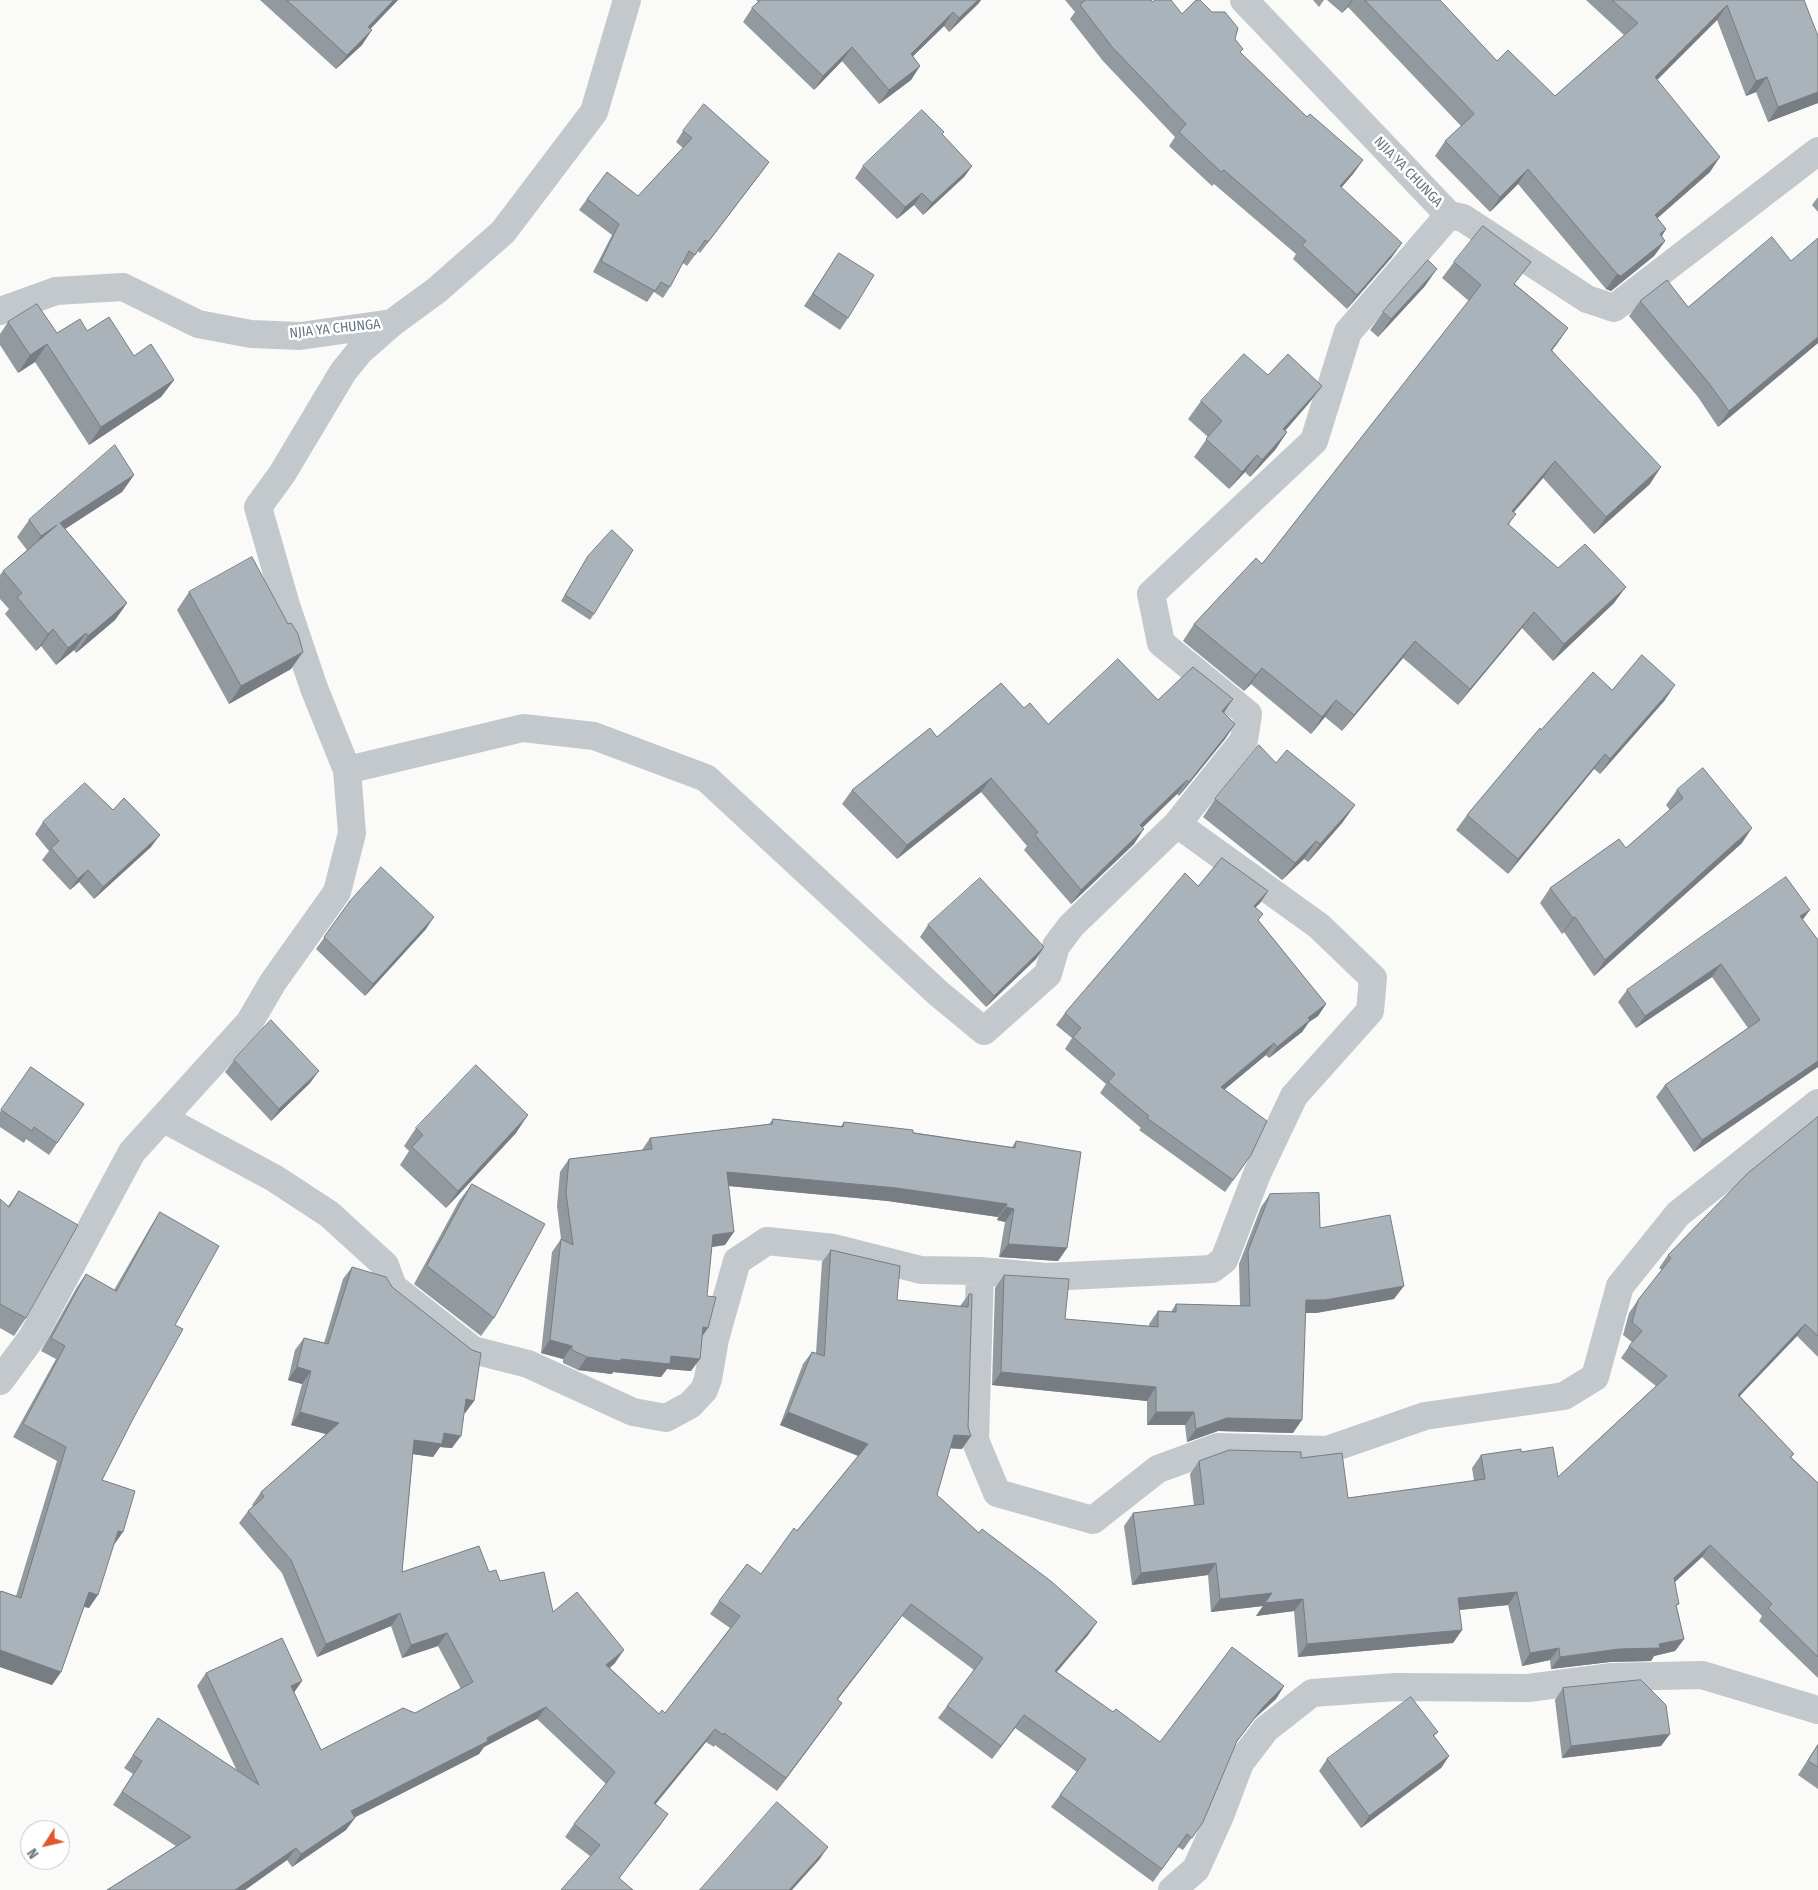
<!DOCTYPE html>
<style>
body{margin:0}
#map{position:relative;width:1818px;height:1890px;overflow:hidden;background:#fafaf8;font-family:"Fira Sans Condensed",sans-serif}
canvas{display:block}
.north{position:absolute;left:20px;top:1820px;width:50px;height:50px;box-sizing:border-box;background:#fff;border:1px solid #c1c8cd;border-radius:50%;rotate:235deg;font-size:14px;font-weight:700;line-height:20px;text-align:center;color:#657683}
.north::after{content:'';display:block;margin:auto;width:18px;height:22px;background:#e4572e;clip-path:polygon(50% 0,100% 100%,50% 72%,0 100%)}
</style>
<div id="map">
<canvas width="1818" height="1890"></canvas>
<div class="north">N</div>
</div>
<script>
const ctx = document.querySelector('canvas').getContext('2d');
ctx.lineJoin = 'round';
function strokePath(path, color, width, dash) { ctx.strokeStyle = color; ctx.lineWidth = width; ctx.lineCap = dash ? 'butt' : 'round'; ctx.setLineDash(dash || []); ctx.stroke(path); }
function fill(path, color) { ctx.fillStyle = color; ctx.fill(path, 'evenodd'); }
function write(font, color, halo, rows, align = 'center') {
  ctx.font = font + ' "Fira Sans Condensed",sans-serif'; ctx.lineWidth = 5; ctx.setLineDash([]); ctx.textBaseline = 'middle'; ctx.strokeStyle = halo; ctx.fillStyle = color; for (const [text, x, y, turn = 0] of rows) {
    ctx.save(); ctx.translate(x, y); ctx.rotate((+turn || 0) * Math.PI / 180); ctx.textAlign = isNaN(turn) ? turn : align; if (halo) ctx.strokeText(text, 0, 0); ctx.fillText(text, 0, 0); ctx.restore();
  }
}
const street = new Path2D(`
 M1244,0L1449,215L1463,218L1587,299L1614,308L1818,151
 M0,311L56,291L123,287L198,324L251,334L300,336L392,323L437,290L503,232L594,112L627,0
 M347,770L523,728L594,736L706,778L938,993L984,1031L1048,974L1056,946L1071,926L1177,824L1244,740L1248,714L1161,643L1151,594L1314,441L1348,332L1449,215
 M164,1119L274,1178L329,1214L385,1265L393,1287L473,1350L528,1364L633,1412L666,1418L690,1405L704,1390L708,1379L715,1339L737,1261L767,1241L834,1248L921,1270L980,1271L1047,1277L1212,1269L1224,1260L1257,1174L1294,1096L1370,1011L1373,978L1319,926L1177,824
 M980,1271L975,1440L997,1493L1093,1520L1158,1469L1218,1447L1327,1450L1425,1416L1564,1396L1595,1377L1620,1286L1678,1214L1818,1103
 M0,1381L33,1336L132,1152L249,1023L273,982L337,892L352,833L347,770L314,688L286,605L258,507L282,474L343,372L360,351L392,323
 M1172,1890L1196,1869L1220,1816L1240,1763L1266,1729L1312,1693L1396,1687L1528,1688L1612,1677L1702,1675L1818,1710`);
const wall = new Path2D(`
 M260,0H398L370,29L362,45L336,69Z
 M756,0H981L978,4L949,32L944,26L913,56L920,66L911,80L879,104L842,61L814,90L743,22L752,8L758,2Z
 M1065,0H1151L1152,2L1182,14L1235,39L1241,53L1307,117L1363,160L1353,174L1341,187L1392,257L1347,309L1293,259L1296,254L1214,184L1212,186L1169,146L1175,137L1103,61L1070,19L1075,12Z
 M1313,0H1324L1319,7Z
 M1327,0H1440L1497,61L1555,96L1624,35L1586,0H1775L1818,103L1768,122L1756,92L1746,96L1717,20L1657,80L1710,172L1657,218L1666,229L1662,236L1665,241L1654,256L1611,291L1606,289L1518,184L1490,212L1435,156L1445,141L1461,126L1348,7L1342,13Z
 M683,131L769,162L700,253L698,251L687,266L683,263L670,287L663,298L654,292L647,302L593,272L612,235L579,210L587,199L638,196L683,148L676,142Z
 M942,135L972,166L964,177L923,215L914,205L897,219L855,178L863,166Z
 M1818,197V212L1812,205Z
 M839,253L848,318L840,330L804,306Z
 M1791,261L1818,343L1718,427L1698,397L1629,316L1640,301L1688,307Z
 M1454,262L1515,284L1568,328L1552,350L1650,484L1594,534L1543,478L1514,512L1509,525L1558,568L1614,603L1553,661L1522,628L1458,705L1403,658L1342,731L1325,717L1311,734L1251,684L1244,691L1183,641L1194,624L1262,564L1469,301L1442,278Z
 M1425,286L1378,337L1370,330L1383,312Z
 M8,322L57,333L87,331L134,356L174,380L161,397L89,445L35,362L18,373L0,345V334Z
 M1268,375L1322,386L1309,403L1285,431L1287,432L1275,450L1250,477L1245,472L1229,489L1194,457L1208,437L1188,419L1201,401Z
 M134,475L122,492L65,529L127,603L115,620L76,653L74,650L56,665L41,646L36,651L5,614L9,609L0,599V575L3,571L27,550L17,537L29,520Z
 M588,556L594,614L590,620L561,601Z
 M189,592L291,669L229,704L177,610Z
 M1612,690L1665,700L1600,774L1594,769L1508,874L1456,830L1467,815L1541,730Z
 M1158,700L1224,712L1235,724L1225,739L1179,796L1177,794L1142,828L1134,844L1071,904L1024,850L1027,846L981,792L897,859L842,804L852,790L937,737L1024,708L1048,724Z
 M1276,763L1355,805L1342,823L1308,862L1304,859L1282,880L1203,817L1215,799Z
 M1677,790L1742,843L1594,976L1564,932L1562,934L1540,903L1550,888L1626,848L1670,810L1666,805Z
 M43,822L151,847L94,899L79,882L70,890L42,860L49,851L35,834Z
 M1198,886L1268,891L1260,903L1255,907L1258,920L1326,1004L1318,1016L1309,1022L1302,1032L1269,1058L1266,1055L1224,1090L1251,1155L1225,1192L1139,1130L1141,1128L1100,1093L1106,1084L1065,1049L1072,1038L1056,1025L1065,1013Z
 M350,901L426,929L365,996L316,949Z
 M1802,920L1818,940V1067L1694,1152L1656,1097L1665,1085L1748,1028L1712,977L1636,1028L1618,1002L1627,990Z
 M928,925L1044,947L1036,959L986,1007L920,937Z
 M234,1060L310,1083L271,1121L225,1072Z
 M31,1067L84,1104L49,1155L26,1139L24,1143L0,1127V1112Z
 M1818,1117V1357L1797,1336L1740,1396L1794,1454L1791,1457L1818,1483V1678L1759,1621L1762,1616L1702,1557L1675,1582L1677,1608L1684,1639L1675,1651L1654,1656L1651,1661L1610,1662L1551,1669L1550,1660L1522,1666L1508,1605L1459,1610L1462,1630L1453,1643L1298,1657L1294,1611L1256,1616L1263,1606L1211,1612L1208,1575L1132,1585L1124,1526L1133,1513L1194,1506L1190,1474L1199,1461L1301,1458L1348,1498L1474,1481L1472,1468L1481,1455L1521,1452L1558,1477L1656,1386L1621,1358L1632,1342L1623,1335L1629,1313L1638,1300L1662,1270L1659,1268L1668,1255Z
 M773,1119L841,1126L844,1122L1012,1147L1016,1141L1067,1248L1058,1261L999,1257L1005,1222L997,1220L998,1217L888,1201L729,1186L725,1245L712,1247L702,1336L691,1371L667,1369L661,1377L613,1372L612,1374L578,1370L563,1363V1359L541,1353L552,1252L561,1239L557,1206L560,1172L569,1159L642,1150L650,1138L769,1124Z
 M416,1128L516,1133L446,1208L400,1165L409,1151L404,1146Z
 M472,1184L494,1318L481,1336L414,1284L459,1201Z
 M19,1191L26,1318L14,1336L0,1328V1199L8,1206Z
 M1270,1194L1320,1228L1394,1299L1316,1313H1305L1293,1433L1218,1431L1187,1442L1185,1425H1147V1401L992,1385L995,1288L1004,1275L1065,1319L1149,1326V1324L1158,1311L1171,1312L1176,1304L1240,1306L1239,1264L1261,1207Z
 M160,1212L175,1325L135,1415L102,1480L113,1545L89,1608L84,1607L61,1672L52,1685L0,1667V1592L1,1591L16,1596L57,1461L13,1437L56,1359L41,1351L77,1287L86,1274L114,1290L151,1226Z
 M831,1250L897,1300L960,1306L969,1294L962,1449L950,1448L937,1495L979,1533L1097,1622L1088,1635L1057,1672L1113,1712L1160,1742L1284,1686L1276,1699L1254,1719L1236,1743L1203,1822L1183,1850L1178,1847L1153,1882L1051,1807L1077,1772L1015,1728L992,1759L938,1718L974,1670L902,1616L837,1700L842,1703L777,1791L715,1745L714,1747L706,1742L655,1804L668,1814L659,1827L590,1856L565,1837L574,1824L606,1784L537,1719L484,1747L479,1754L355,1817L346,1830L292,1867L287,1860L245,1890H107L176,1846L113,1805L133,1774L124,1768L158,1718L237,1771L197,1686L206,1673L302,1681L294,1692L321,1750L415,1713L461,1689L438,1646L402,1658L391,1626L317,1657L282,1573L239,1523L248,1511L253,1506L252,1505L261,1492L326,1434L291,1425L302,1384L288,1380L295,1350L304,1338L324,1343L343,1279L352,1267L392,1287L474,1401L465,1413H464L452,1448L440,1447L433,1457L413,1454L402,1572H489L500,1581L553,1612L615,1663L610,1668L659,1714L665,1713L730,1628L710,1614L719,1601L761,1574L858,1456L780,1425L803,1364L812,1352L816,1353L822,1262Z
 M1563,1688L1661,1746L1562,1758L1555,1700Z
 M1438,1732L1434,1736L1449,1756L1441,1768L1361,1828L1319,1771L1327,1759Z
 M1818,1744V1789L1798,1775Z`);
const shadedWall = new Path2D(`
 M394,0H398L358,42L368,27Z
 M978,0H981L978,4L949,32L959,18Z
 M1352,0H1353L1348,7L1342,13Z
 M1727,5L1717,20L1645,92L1655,77Z
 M953,12L944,26L901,68L911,54Z
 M372,30L362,45L336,69L347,55Z
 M852,47L842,61L814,90L823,76Z
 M920,66L911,80L879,104L889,90Z
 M1767,77L1756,92L1746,96L1756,81Z
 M1818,92V103L1768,122L1778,107Z
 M1720,157L1710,172L1644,230L1655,215Z
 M1363,160L1353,174L1331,200L1340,186Z
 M769,162L761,173L700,253L708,242Z
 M972,166L964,177L923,215L932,203Z
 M1528,169L1518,184L1490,212L1500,197Z
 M922,193L914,205L897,219L905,207Z
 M1666,229L1656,244L1660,234Z
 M1665,241L1654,256L1611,291L1606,289L1617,274Z
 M1402,243L1392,257L1347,309L1357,295Z
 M1437,269L1425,286L1378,337L1391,319Z
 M1568,328L1557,344L1540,366L1551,350Z
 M1818,337V343L1718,427L1729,411Z
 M47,344L35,362L18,373L30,355Z
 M174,380L161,397L89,445L101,427Z
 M1322,386L1309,403L1271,447L1283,429Z
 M1287,432L1275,450L1250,477L1262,460Z
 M1257,455L1245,472L1229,489L1242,472Z
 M1555,461L1543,478L1501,527L1512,511Z
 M1661,467L1650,484L1594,534L1606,517Z
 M134,475L122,492L48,540L60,523Z
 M57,525L29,553L41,536Z
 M1626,587L1614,603L1553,661L1564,644Z
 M127,603L115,620L76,653L88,636Z
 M1534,612L1522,628L1458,705L1470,689Z
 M53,629L41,646L36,651L48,634Z
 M86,633L74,650L56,665L68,648Z
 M1415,641L1403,658L1342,731L1354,715Z
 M303,652L291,669L229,704L241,686Z
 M1262,668L1251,684L1244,691L1256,675Z
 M1675,685L1665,700L1600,774L1610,759Z
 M1233,699L1223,714L1222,711Z
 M1336,700L1325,717L1311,734L1322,717Z
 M1235,724L1225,739L1179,796L1189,782Z
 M1605,754L1594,769L1508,874L1518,859Z
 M991,778L981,792L897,859L907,845Z
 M1187,780L1177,794L1130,840L1140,825Z
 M1355,805L1342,823L1308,862L1320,844Z
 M1752,828L1742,843L1594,976L1605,960Z
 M1144,829L1134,844L1071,904L1081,890Z
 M160,835L151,847L94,899L103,887Z
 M1316,841L1304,859L1282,880L1295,863Z
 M88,870L79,882L70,890L78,879Z
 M1268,891L1260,903L1246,917L1254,906Z
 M1810,910L1801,922L1800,916Z
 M434,917L426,929L365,996L373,984Z
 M1575,917L1564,932L1562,934L1573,918Z
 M1044,947L1036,959L986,1007L994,996Z
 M1721,964L1712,977L1636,1028L1645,1016Z
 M1326,1004L1318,1016L1309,1022L1302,1032L1269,1058L1277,1047L1308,1018Z
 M1274,1043L1266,1055L1213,1099L1221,1087Z
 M1818,1061V1067L1694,1152L1702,1140Z
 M319,1071L310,1083L271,1121L279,1109Z
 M528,1115L516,1133L446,1208L458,1191Z
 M727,1172L897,1188L1007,1204L998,1217L888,1201L718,1185Z
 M1006,1207L1014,1209L1005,1222L997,1220Z
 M734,1232L725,1245L704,1248L713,1235Z
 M1008,1244L1067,1248L1058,1261L999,1257Z
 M1404,1286L1394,1299L1316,1313H1296L1306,1300Z
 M1805,1324L1797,1336L1729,1407L1738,1395Z
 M703,1327L708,1328L699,1341Z
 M550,1340L572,1346L563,1359L541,1353Z
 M671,1356L700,1359L691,1371L667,1369L661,1377L613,1372L612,1374L578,1370L587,1357L621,1359Z
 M297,1367L311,1371L302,1384L288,1380Z
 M1001,1372L1156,1387L1147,1401L992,1385Z
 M466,1399L474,1401L465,1413L457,1412Z
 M300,1412L339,1423L330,1435L291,1425Z
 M788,1412L868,1444L859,1456L780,1425Z
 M1156,1412H1194L1185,1425H1147Z
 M1227,1418L1302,1420L1293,1433L1218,1431L1187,1442L1196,1429Z
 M444,1433L461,1436L452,1448L440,1447L433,1457L405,1453L414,1440Z
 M954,1435L971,1436L962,1449L945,1448Z
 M118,1531L123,1532L114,1545Z
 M1710,1545L1702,1557L1665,1591L1674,1578Z
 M1216,1563L1208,1575L1132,1585L1141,1573Z
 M89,1592L98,1595L89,1608L79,1605Z
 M1517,1592L1508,1605L1449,1611L1458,1598Z
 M1272,1593L1303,1599L1294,1611L1256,1616L1263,1606L1211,1612L1220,1599Z
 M911,1604L902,1616L828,1712L837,1699Z
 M400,1613L391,1626L317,1657L326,1644Z
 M1097,1622L1088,1635L1046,1684L1055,1671Z
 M1462,1630L1453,1643L1298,1657L1307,1644Z
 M447,1633L438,1646L402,1658L411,1645Z
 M1684,1639L1675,1651L1654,1656L1651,1661L1610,1662L1551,1669L1560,1657L1659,1644Z
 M1559,1648L1550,1660L1522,1666L1530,1653Z
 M0,1650L61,1672L52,1685L0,1667Z
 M624,1650L615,1663L597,1677L606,1665Z
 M302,1681L293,1694L291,1686Z
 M1284,1686L1276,1699L1254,1719L1228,1754L1263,1707Z
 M842,1703L833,1716L777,1791L786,1778Z
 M546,1707L537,1719L484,1747L479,1754L342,1824L351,1811Z
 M1024,1715L1015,1728L992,1759L1001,1746Z
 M715,1729L706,1742L646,1816L654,1803Z
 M1670,1734L1661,1746L1562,1758L1571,1746Z
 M1449,1756L1441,1768L1361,1828L1369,1816Z
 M668,1814L659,1827L610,1890L619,1878Z
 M355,1818L346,1830L292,1867L301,1854Z
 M828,1847L819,1860L792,1890H789Z
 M296,1848L287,1860L245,1890H235Z`);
const building = new Path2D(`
 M287,0H394L368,27L372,30L347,55Z
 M761,0H978L959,18L953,12L911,54L920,66L889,90L852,47L823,76L752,8Z
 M1086,0H1151L1152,2L1155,0H1171L1182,14L1196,0H1200L1212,12H1225L1238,28L1235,39L1243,49L1240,52L1307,117L1310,114L1363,160L1340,186L1402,243L1357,295L1302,245L1306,241L1224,170L1221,172L1179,132L1186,124L1112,47L1080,5Z
 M1365,0H1440L1497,61L1508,50L1555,96L1638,23L1612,0H1804L1818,36V92L1778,107L1767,77L1756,81L1727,5L1655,77L1720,157L1655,215L1666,229L1660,234L1665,241L1621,276L1617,274L1528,169L1500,197L1445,141L1474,114Z
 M704,104L769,162L708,242L705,240L695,255L689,251L670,287L661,282L655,291L601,261L619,224L587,199L607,172L638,196L692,138L683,131Z
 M922,110L944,132L942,134L972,166L932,203L922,193L905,207L863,166Z
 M1483,226L1531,262L1514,284L1568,328L1551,350L1661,467L1606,517L1555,461L1512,511L1516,514L1508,524L1558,568L1585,544L1626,587L1564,644L1534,612L1470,689L1415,641L1354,715L1336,700L1322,717L1262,668L1256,675L1194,624L1256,558L1262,564L1481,285L1454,262Z
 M1772,237L1791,261L1818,238V337L1729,411L1708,382L1640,301L1667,280L1688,307Z
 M839,253L874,275L848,318L813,294Z
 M1428,260L1437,269L1391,319L1383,312Z
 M37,304L57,333L80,319L87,331L109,317L134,356L151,344L174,380L101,427L47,344L30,355L8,322Z
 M1244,354L1268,375L1288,354L1322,386L1283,429L1287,432L1262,460L1257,455L1242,472L1206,439L1222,421L1201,401Z
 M115,445L134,475L60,523L127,603L88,636L86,633L68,648L53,629L48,634L17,597L22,593L3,571L57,525L41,536L29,520Z
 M612,530L633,550L594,614L565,595L588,556Z
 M252,557L288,624L291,623L298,634L303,652L241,686L189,592Z
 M1642,655L1675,685L1610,759L1605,754L1518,859L1467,815L1540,728L1541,730L1593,672L1612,690Z
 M1118,659L1158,700L1193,667L1233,699L1222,711L1235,724L1189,782L1187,780L1140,825L1144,829L1081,890L1035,835L1038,832L991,778L907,845L852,790L930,728L937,737L1001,683L1024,708L1030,703L1048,724Z
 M1259,745L1276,763L1287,750L1355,805L1320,844L1316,841L1295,863L1215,799Z
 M1703,768L1752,828L1605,960L1575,917L1573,918L1550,888L1619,839L1626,848L1683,798L1677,790Z
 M85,783L113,810L124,798L160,835L103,887L88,870L78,879L51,848L59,841L43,822Z
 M1222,858L1268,891L1254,906L1263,914L1258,920L1326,1004L1308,1018L1310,1020L1277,1047L1274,1043L1221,1087L1267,1121L1251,1155L1233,1180L1147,1118L1149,1116L1108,1082L1115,1074L1073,1037L1081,1028L1065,1013L1185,873L1198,886Z
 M381,867L434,917L373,984L324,937L350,901Z
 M1786,877L1810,910L1800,916L1818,940V1061L1702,1140L1665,1085L1760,1020L1721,964L1645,1016L1627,990Z
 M980,878L1044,947L994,996L928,925Z
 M271,1020L319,1071L279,1109L234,1060Z
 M476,1065L528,1115L458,1191L412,1147L423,1135L416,1128Z
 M31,1067L84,1104L57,1143L34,1127L32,1131L1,1110Z
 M1818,1117V1336L1805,1324L1738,1395L1794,1454L1790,1457L1818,1483V1657L1768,1608L1772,1604L1710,1545L1674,1578L1679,1604L1676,1605L1684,1639L1659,1644L1660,1648L1619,1649L1560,1657L1559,1648L1530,1653L1517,1592L1458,1598L1462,1630L1307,1644L1303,1599L1265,1603L1272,1593L1220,1599L1216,1563L1141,1573L1133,1513L1204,1504L1199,1461L1229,1450L1301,1452V1458L1342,1453L1348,1498L1485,1479L1481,1455L1521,1449V1452L1553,1447L1558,1477L1667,1376L1629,1346L1642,1331L1632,1322L1638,1300L1671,1258L1668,1255L1748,1173Z
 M773,1119L843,1127L844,1122L913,1130V1133L1015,1148L1016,1141L1081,1152L1067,1248L1008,1244L1014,1209L1006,1207L1007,1204L897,1188L727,1172L734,1232L713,1235L707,1296L716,1297L708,1328L703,1327L700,1359L671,1356L670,1364L621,1359V1361L587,1357L572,1350V1346L550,1340L561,1239L573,1245L566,1193L569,1159L652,1149L650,1138L772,1124Z
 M472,1184L545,1224L494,1318L427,1266Z
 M19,1191L78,1225L26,1318L0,1304V1199L9,1207Z
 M1319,1193L1320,1228L1390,1215L1404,1286L1325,1300H1306L1302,1420L1227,1418L1196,1429L1194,1412H1156V1387L1001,1372L1004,1275L1069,1279L1065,1319L1158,1327V1311L1176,1312V1304L1250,1306L1248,1251L1270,1194Z
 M160,1212L219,1246L175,1325L183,1329L135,1415L102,1480L135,1491L123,1532L118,1531L98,1595L89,1592L61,1672L0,1650V1593L1,1591L21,1598L66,1447L23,1424L65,1346L51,1338L86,1274L116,1291Z
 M831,1250L900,1266L897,1300L968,1307L969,1294H972L968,1427L971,1436L954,1435L937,1495L979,1533L982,1529L1052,1582L1097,1622L1055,1671L1113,1712L1116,1709L1160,1742L1232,1647L1284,1686L1263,1707L1237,1741L1203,1822L1192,1838L1187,1834L1162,1869L1060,1795L1086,1759L1024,1715L1001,1746L947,1706L983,1658L911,1604L837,1699L842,1703L786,1778L724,1733L723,1735L715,1729L654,1803L668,1814L619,1878L633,1890H561L600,1845L574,1824L615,1772L546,1707L487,1738L488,1741L351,1811L355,1818L301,1854L296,1848L235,1890H107L191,1837L122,1792L142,1761L133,1755L158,1718L259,1785L206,1673L282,1638L302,1681L291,1686L321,1750L403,1708L415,1713L473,1682L447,1633L411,1645L400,1613L326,1644L291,1560L248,1511L264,1497L261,1492L339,1423L300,1412L311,1371L297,1367L304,1338L328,1344L352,1267L386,1277L392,1287L472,1350L481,1353L474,1401L466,1399L461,1436L444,1433L442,1444L414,1440L402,1572L479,1546L489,1572L496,1570L500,1581L544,1572L553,1612L577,1592L624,1650L606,1665L659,1714L662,1710L665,1713L740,1616L719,1601L747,1564L761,1574L794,1528L797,1531L868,1444L788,1412L812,1352L824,1356Z
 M1641,1680L1666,1705L1670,1734L1571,1746L1563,1688Z
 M1411,1697L1438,1732L1433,1735L1449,1756L1369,1816L1327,1759Z
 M1818,1745V1767L1808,1761Z
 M777,1802L828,1847L789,1890H700Z`);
const streetNames = [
 ["NJIA YA CHUNGA",1408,172,46],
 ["NJIA YA CHUNGA",335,329,-6]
];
strokePath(street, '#c3c8cc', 28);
fill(wall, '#929a9f');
fill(shadedWall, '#777d82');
fill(building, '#aab3b9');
strokePath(building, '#777d82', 1);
write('14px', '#657683', '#fff', streetNames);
</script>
